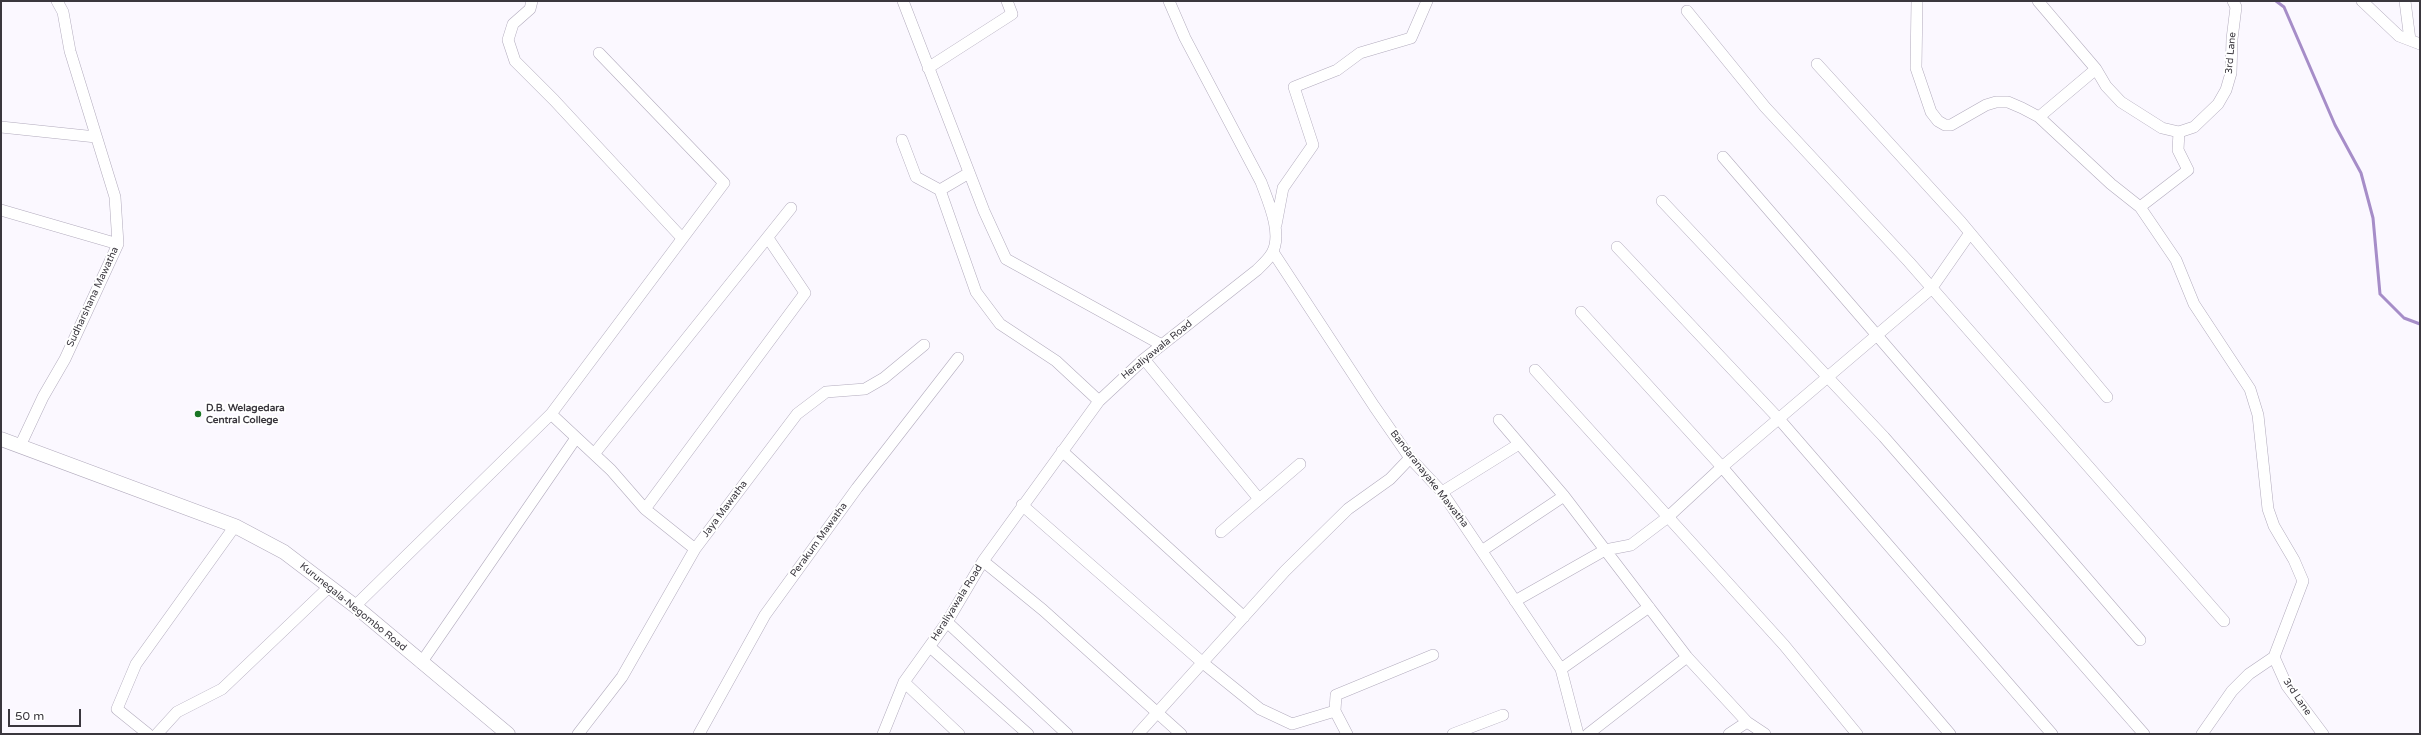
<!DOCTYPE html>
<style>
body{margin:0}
#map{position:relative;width:2421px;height:735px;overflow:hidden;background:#fbf8ff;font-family:"Varela Round",sans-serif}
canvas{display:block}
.frame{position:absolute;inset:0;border:2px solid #3a373e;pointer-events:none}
.scale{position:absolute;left:8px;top:709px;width:73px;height:18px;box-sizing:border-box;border:2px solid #3a373e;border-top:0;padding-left:5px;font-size:12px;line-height:14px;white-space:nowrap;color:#3a373e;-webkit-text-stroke:3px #fff;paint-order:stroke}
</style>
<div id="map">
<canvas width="2421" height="735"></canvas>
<div class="frame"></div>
<div class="scale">50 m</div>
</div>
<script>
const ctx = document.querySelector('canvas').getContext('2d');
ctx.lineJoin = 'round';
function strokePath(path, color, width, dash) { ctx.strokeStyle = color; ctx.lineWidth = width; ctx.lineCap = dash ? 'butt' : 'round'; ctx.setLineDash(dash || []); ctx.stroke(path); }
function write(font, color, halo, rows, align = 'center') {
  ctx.font = font + ' "Varela Round",sans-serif'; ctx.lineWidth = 4; ctx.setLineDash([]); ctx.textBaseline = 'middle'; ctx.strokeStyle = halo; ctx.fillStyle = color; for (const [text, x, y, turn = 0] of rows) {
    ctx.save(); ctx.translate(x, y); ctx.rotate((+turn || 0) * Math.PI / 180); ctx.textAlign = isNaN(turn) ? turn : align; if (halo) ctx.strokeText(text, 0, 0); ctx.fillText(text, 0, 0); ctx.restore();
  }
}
const stream = new Path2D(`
 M2276,1L2284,7L2335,125L2361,173L2373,218L2380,294L2404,318L2420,324`);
const minor = new Path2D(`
 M532,1L530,9L513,24L508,40L515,61L554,100L682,238
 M903,1L984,211L1006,259L1162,345
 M1917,1L1916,68L1931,112L1938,121L1945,125H1951L1986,105L1996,102H2008L2022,108L2039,117L2111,184L2140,207L2176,260L2194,304L2250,389L2258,415L2268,509L2274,526L2294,560L2303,581L2274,657L2249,674L2232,691L2202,734
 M2038,1L2096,69L2106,86L2121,102L2162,128L2179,132L2194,127L2218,104L2226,90L2231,73L2232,39L2236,7L2233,1
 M2362,1L2399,36L2420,44
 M2405,1L2410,40
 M1687,11L1765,107L1909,262L2224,621
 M1817,64L1961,222L2107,397
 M928,68L1012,14L1007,1
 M2039,117L2096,69
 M1,127L96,137
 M902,140L916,177L940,190L976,292L1000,324L1056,361L1099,401
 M1723,157C1861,319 2002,478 2140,640
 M940,190L969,173
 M1662,201L1884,437L2144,734
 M2140,207L2188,170L2178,150L2179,132
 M1,210L118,244
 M1276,225L1283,188L1313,145L1294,87L1337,70L1360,53L1411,38L1427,1
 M1617,247L1779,419L2052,734
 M1273,252L1374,406L1410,458L1442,492L1561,669L1578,734
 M1581,312L1722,467L1950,734
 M1144,359L1259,499
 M1535,370L1784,645L1857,734
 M551,414L611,470L645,509
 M1499,420L1564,496L1687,657L1747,722L1765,734
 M20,446L43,397L65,359L118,244L115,197L70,51L63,12L57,1
 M1062,451L1244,617
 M594,454L791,208
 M1442,492L1519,444
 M1022,505L1203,663L1260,709L1292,724L1335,711
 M1221,532L1300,464
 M695,549L645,509L805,293L768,238
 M1483,550L1564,496
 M983,561L1043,610L1181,734
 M1515,601L1605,550L1631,545L1668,517L1722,467L1931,289L1970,233
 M355,606L551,414L724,183L599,53
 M947,622L1067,734
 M930,647L1028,734
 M2274,657L2287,686L2323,734
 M421,663L576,438
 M1561,669L1649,607
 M904,682L959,734
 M148,734L117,709L136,664L235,526
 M157,734L177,712L222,689L330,586
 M578,734L622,677L695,549L797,414L826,392L865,389L884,378L924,345
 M699,734L765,615L857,488L958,358
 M883,734L904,682L947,622L983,561L1099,401L1144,359L1257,270C1262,265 1268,260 1272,253C1283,234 1268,201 1261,182L1185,38L1169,1
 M1138,734L1285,571L1348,509L1390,479L1410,458
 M1347,734L1335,711L1336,695L1433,655
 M1453,734L1503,715
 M1588,734L1687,657
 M1729,734L1747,722`);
const major = new Path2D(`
 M1,439L235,526L284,552L355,606L508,734`);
const markers = [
 [198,414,4,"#197524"]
];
const streetNames = [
 ["3rd Lane",2231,53,-85],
 ["Sudharshana Mawatha",93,297,-65],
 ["Heraliyawala Road",1157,350,-39],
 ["Bandaranayake Mawatha",1429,479,52],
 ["Jaya Mawatha",725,509,-53],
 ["Perakum Mawatha",819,540,-54],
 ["Heraliyawala Road",957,603,-58],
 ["Kurunegala-Negombo Road",353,607,39],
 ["3rd Lane",2297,697,56]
];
const poiNames = [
 ["D.B. Welagedara",206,408],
 ["Central College",206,420]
];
strokePath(stream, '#a68dc8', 3);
strokePath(minor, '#b2abbd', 12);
strokePath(major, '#b2abbd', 15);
strokePath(minor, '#fff', 11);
strokePath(major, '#fff', 14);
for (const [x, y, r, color] of markers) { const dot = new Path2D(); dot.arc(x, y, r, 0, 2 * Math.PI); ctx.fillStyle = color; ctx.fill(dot); strokePath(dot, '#fff', 1.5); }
write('10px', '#3a373e', '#fff', streetNames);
write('bold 10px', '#3a373e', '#fff', poiNames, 'left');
</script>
